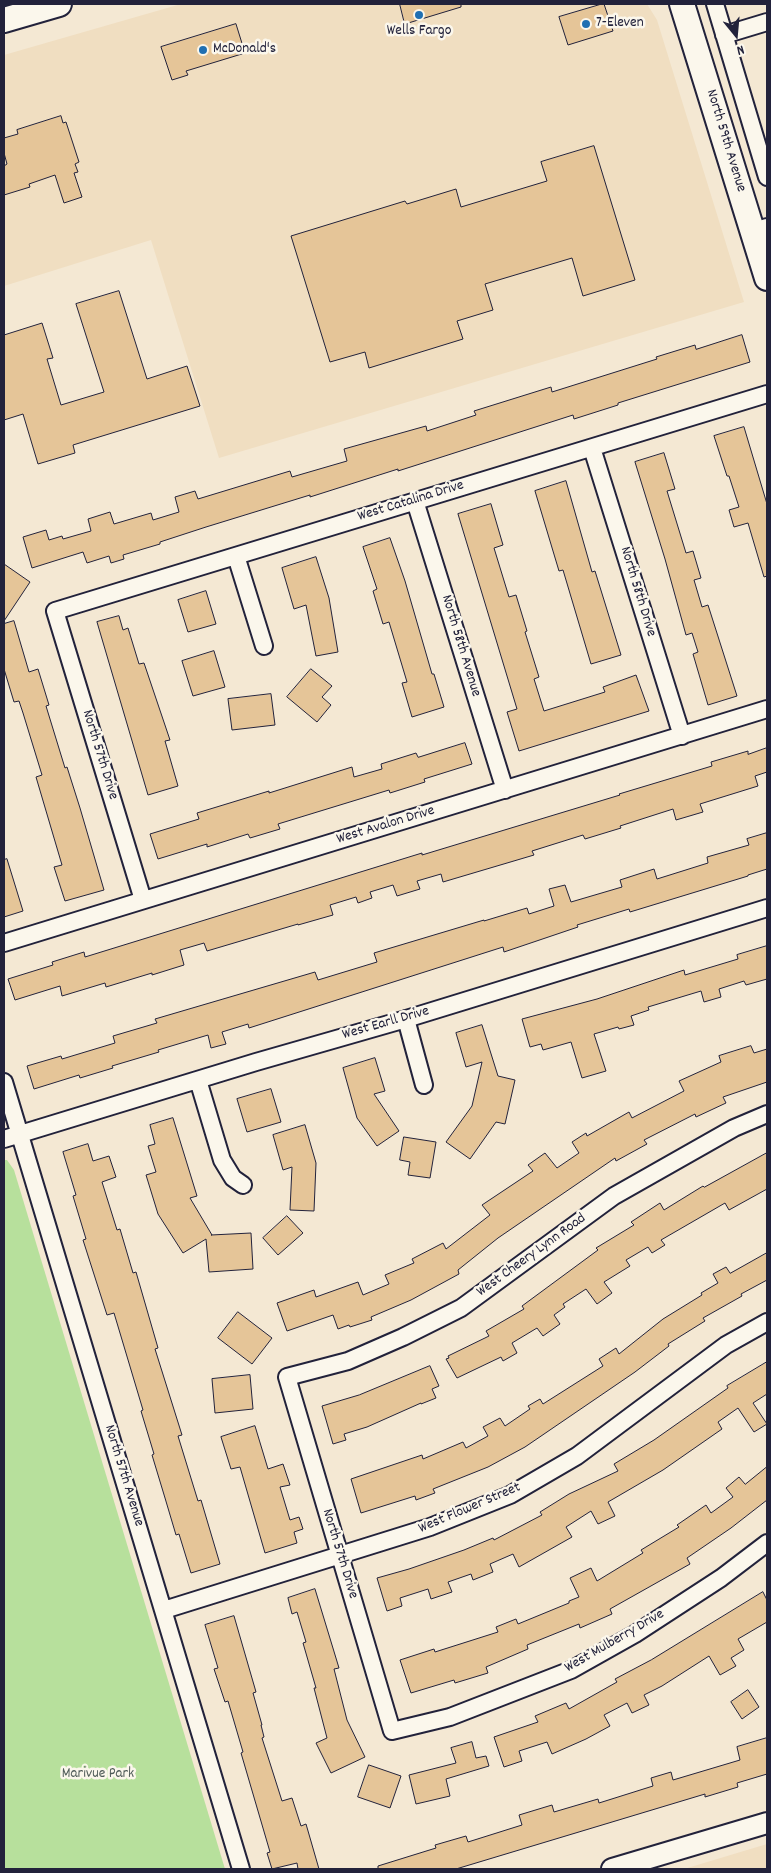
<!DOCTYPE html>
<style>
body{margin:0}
#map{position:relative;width:771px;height:1873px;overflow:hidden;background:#f4e8d3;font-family:Dekko,sans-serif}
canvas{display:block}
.frame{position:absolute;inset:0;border:5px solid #22223b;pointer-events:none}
.north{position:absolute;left:711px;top:10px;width:50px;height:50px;-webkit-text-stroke:4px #fbf7ec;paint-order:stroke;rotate:163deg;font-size:14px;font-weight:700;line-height:20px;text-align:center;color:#22223b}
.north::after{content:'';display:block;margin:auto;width:18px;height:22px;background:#22223b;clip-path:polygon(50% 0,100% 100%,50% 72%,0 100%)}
</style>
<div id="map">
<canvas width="771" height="1873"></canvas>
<div class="frame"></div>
<div class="north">N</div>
</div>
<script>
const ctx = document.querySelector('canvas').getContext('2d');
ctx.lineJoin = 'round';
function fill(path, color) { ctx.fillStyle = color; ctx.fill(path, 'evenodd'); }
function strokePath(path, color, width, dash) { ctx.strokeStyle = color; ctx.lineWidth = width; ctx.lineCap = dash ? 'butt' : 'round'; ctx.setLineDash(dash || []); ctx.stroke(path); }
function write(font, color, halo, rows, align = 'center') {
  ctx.font = font + ' Dekko,sans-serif'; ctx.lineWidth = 5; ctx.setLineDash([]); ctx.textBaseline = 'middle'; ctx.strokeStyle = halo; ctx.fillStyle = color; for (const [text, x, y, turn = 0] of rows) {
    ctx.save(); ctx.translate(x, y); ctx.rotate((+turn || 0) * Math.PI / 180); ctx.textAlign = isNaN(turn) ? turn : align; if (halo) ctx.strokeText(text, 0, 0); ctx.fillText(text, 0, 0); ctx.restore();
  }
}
const built = new Path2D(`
 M181,4H647L657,20L744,302L219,458L151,240L4,286V55Z
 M767,1844V1869H684Z`);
const green = new Path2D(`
 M4,1160H7L14,1170L225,1869H4Z`);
const building = new Path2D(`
 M400,4H461V7L405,24Z
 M602,4H604L613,31L568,45L559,17Z
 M236,24L245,53L186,71L188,75L172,80L161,47Z
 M61,116L63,123L66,122L79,162L75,164L78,172L74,173L82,197L64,203L55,175L29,184L30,187L4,195V166L7,164L4,153V138L18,134L17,130Z
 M594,146L635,280L583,296L572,258L485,284L493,310L457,321L463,339L369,368L365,352L330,362L291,236L405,201L407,204L456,189L461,207L547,181L541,162Z
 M119,291L147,379L187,366L200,406L73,445L75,453L38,464L23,414L4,420V335L42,323L53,358L47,359L61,405L104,392L76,304Z
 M742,335L750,362L618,403V405L574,419L573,415L398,471V469L310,497V495L206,527L160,542V544L123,555L124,559L111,563L109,556L87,563L83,552L32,568L23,537L46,530L49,540L62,536L63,539L91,531L88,519L110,512L114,524L151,513L153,520L179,512L175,497L195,491L198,499L290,471L292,477L347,461L344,449L426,426L427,431L476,415L474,411L551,387L552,392L657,359L656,357L695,345L696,349Z
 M744,427L767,504V576L764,577L748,523L734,527L729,510L739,507L729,476H727L714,436Z
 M664,453L675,489L667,491L686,553L693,551L701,578L694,580L702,607L708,605L737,696L708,705L693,654L698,652L692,633L686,635L665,559L635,462Z
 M566,481L592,572L595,571L621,655L591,664L563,570L559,571L535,491Z
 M491,504L503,545L494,548L509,597L516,595L527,631L525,632L539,677L534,679L544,711L605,692L603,687L636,675L649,711L519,751L507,712L517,709L458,514Z
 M390,538L405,581L432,674H434L444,707L412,717L402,683L407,682L389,622L383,624L373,591L377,589L363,547Z
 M316,557L329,598L338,652L316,656L306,605L294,609L282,568Z
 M4,564L30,582L4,621Z
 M206,591L216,624L188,632L178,600Z
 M119,616L123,630L128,628L139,664L144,663L170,740L165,741L178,786L148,795L97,622Z
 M14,621L29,672L38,669L49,705L46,706L65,768L67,767L80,808L104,890L65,901L54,867L62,865L36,777L42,775L23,713L19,701L14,702L4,669V624Z
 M214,651L225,687L193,696L182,661Z
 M311,669L332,686L322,697L331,705L317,722L287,697Z
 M271,694L275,725L232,730L228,699Z
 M465,743L472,764L424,779L425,782L390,793L389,790L278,824L280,829L250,838L248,834L207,847V844L158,859L150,834L199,819L197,813L269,791V793L352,767L354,777L382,769L381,764L416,753L418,757Z
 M767,748V772L755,776L758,786L700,804L703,812L676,820L673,809L620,826L621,828L585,839L583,835L532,851L534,855L443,882L441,874L417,881L420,889L397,896L393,885L370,892L372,898L358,903L356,897L330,905L333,915L298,925V924L207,951L204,943L180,950L184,965L152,975V973L106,987L105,983L62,996L60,986L15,1000L8,979L53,965L52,962L84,952L85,957L422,853V855L620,795L619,794L712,766L711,762L748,751V754Z
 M767,833V869L748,875V876L630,912L629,909L577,925L578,927L504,952L503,947L249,1028L248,1024L222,1032L226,1044L211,1048L208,1035L158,1050L159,1052L112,1066L113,1068L80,1078L79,1075L34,1089L27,1066L61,1056L62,1059L115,1043L113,1036L157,1023L155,1019L315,972L318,980L377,962L374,953L484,920V921L527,908L529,914L554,906L549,889L565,885L571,902L622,887L620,880L654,869L657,879L708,863L707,857L749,845L747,839Z
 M7,859L23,911L4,917V860Z
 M767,946V979L746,985L744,981L719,989L721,997L704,1002L701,991L648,1007L649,1010L631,1016L634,1025L619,1029L618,1027L594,1034L606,1071L582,1078L571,1042L543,1050L541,1044L530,1047L522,1019L597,999L684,970L685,975L738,959L737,955Z
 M482,1025L498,1076L515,1080L505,1124L496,1122L470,1159L446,1142L472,1106L482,1062L466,1067L456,1033Z
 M751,1046L754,1053L767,1049V1082L723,1097L726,1103L696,1117L695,1114L644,1140L647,1144L616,1161L615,1158L498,1238L458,1270L459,1274L411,1300L371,1317L372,1320L350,1327L349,1325L338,1329L333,1315L287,1331L277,1303L314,1290L316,1297L358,1282L363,1295L389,1284L385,1275L414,1263L412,1259L443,1243L446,1249L490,1215L482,1205L533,1171L528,1165L545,1153L557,1168L579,1153L572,1142L586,1133L587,1136L629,1112L632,1118L684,1091L679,1081L721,1062L719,1056Z
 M375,1058L385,1091L374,1094L399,1131L377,1146L357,1118L343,1068Z
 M271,1089L281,1122L247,1132L237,1099Z
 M173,1118L197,1196L190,1198L212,1235H211L251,1233L253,1269L209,1272L206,1239L183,1253L158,1214L146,1175L156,1172L148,1146L155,1144L150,1125Z
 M305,1125L316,1163L314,1211L290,1210L292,1167L283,1170L273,1135Z
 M404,1137L436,1142L430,1178L408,1175L410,1162L400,1160Z
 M88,1144L93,1161L109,1156L116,1177L102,1182L117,1230L120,1229L133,1273L136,1272L158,1348L155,1349L182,1435L178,1436L198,1501L201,1500L220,1564L191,1573L179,1534L176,1535L165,1498L152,1455L154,1454L141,1411L143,1410L114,1313L107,1315L83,1240L86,1239L73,1196L76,1195L63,1152Z
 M767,1153V1189L729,1210L725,1203L661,1240L665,1245L652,1253L648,1247L626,1260L630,1266L604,1282L612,1293L597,1304L586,1289L563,1304L565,1307L554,1315L560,1324L543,1336L537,1328L512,1343L517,1353L503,1361L501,1357L457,1378L446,1359L449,1358L448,1356L489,1336L486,1331L524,1309L522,1306L598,1250L596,1248L634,1225L631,1222L660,1203L664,1210L703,1186L704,1187Z
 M287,1216L303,1233L278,1255L263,1238Z
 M767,1253V1280L741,1294L742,1296L703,1318L705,1321L668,1344L669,1346L635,1372L525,1447L488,1467L433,1489L435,1493L416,1500L415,1496L361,1513L351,1479L422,1455L423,1459L463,1442L466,1448L488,1436L483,1427L500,1418L505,1426L530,1409L528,1406L540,1399L543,1404L603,1366L599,1359L616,1348L619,1354L663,1319L702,1295L701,1293L718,1283L713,1274L726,1267L730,1273Z
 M238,1312L272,1338L252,1364L218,1338Z
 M767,1362V1394L753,1403L767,1424L754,1432L738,1408L718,1422L722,1429L663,1470L608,1502L615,1516L598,1524L591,1511L566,1527L572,1537L519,1567L513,1554L490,1564L493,1572L473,1580L471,1574L448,1582L452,1592L431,1599L428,1589L400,1598L402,1606L387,1611L377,1578L409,1569L464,1550L493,1538L494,1540L542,1515L540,1512L569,1494L618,1471L614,1464L654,1440L728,1388L727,1386Z
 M430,1366L439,1386L432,1389L436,1398L421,1404V1403L367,1427L344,1434L346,1440L333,1444L322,1406L359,1395Z
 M250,1375L253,1409L215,1413L212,1379Z
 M255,1426L268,1469L283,1464L290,1485L280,1487L290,1520L299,1517L303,1529L294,1532L297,1543L265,1553L240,1467L231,1469L221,1437Z
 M767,1467V1500L731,1528L687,1558L690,1564L610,1609L612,1614L580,1628L579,1624L527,1645L528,1649L486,1667L488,1673L455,1683L454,1680L411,1693L400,1660L434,1649L435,1652L498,1632L496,1627L516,1619L518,1624L569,1603V1601L579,1597L570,1578L591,1568L597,1581L643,1553L641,1550L679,1527L677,1525L706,1505L711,1513L733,1497L726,1488L739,1477L745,1484Z
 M315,1589L339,1668L334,1669L347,1720L365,1757L331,1773L316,1743L327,1738L314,1688H316L303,1643L306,1642L297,1612L292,1614L288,1598Z
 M763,1592L767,1600V1622L738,1639L744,1650L731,1658L736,1666L720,1675L709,1656L662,1686L644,1695L649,1705L632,1713L627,1703L604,1715L610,1726L586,1739L552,1754L547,1742L519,1751L522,1761L504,1767L494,1737L538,1722L535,1716L566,1703L569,1709L617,1682L615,1679L651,1660Z
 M234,1616L256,1692L253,1693L262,1725H261L264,1737L262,1738L282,1801L292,1798L301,1826L306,1824L319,1869H298L297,1863L272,1869L267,1853L270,1852L241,1753L243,1752L228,1701L225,1702L214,1669L218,1668L205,1625Z
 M748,1690L759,1707L742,1719L731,1702Z
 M767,1738V1774L737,1783L738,1787L705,1797V1794L456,1869H378V1866L436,1848L435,1845L466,1836L468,1842L522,1825L519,1815L552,1805L554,1812L598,1799L599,1803L653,1786L651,1778L671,1772L673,1780L740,1760L737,1747Z
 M472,1742L476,1758L486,1756L489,1766L446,1779L450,1796L416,1804L409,1775L456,1763L451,1748Z
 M369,1765L401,1776L390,1808L358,1797Z`);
const minor = new Path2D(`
 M715,4L767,177
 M724,35L767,22
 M753,231L767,227
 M592,448L682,736
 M415,501L505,790
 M236,556L264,646
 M143,900L55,611L767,394
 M4,943L767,709
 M406,1019L424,1085
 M198,1080L222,1160L233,1178L243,1185
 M4,1082L241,1869
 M767,1114L734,1128L614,1196L461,1308L403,1337L348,1361L287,1377L392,1731L450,1717L571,1670L635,1634L721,1578L767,1543
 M4,1139L256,1062L406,1019L767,908
 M164,1610L430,1527L510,1495L577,1456L726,1345L767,1322`);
const tertiary = new Path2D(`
 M612,1869L767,1823`);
const secondary = new Path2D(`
 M682,4L767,278
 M4,20L59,4`);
const markers = [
 [419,15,5,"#1f6fb2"],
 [586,24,5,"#1f6fb2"],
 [203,50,5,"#1f6fb2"]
];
const poiNames = [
 ["7-Eleven",596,24],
 ["Wells Fargo",419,32,"center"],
 ["McDonald's",213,50]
];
const streetNames = [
 ["North 59th Avenue",725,141,73],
 ["West Catalina Drive",411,502,-17],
 ["North 58th Drive",637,592,73],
 ["North 58th Avenue",460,646,73],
 ["North 57th Drive",99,755,73],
 ["West Avalon Drive",386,826,-17],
 ["West Earll Drive",386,1024,-16],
 ["West Cheery Lynn Road",532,1256,-36],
 ["North 57th Avenue",123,1476,73],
 ["West Flower Street",470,1509,-23],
 ["North 57th Drive",339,1554,73],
 ["West Mulberry Drive",615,1642,-30]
];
const parkNames = [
 ["Marivue Park",98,1775]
];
fill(built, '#f0dec1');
fill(green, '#b7e09c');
fill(building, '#e5c598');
strokePath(building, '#22223b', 1);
strokePath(minor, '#22223b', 20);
strokePath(tertiary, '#22223b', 24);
strokePath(secondary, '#22223b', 28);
strokePath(minor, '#fbf7ec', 16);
strokePath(tertiary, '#fbf7ec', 20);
strokePath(secondary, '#fbf7ec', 24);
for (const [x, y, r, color] of markers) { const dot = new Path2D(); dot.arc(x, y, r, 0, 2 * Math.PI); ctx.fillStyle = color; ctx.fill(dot); strokePath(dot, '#fbf7ec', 2); }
write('15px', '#22223b', '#fbf7ec', poiNames, 'left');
write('15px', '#22223b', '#fbf7ec', streetNames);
write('15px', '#4f5b58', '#fbf7ec', parkNames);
</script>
